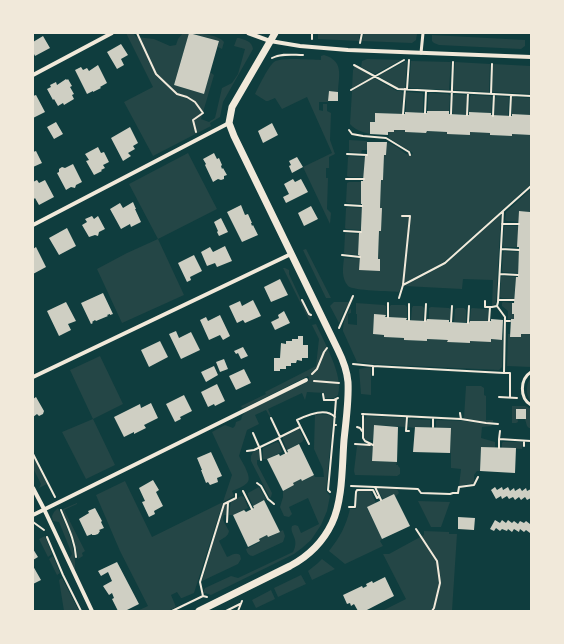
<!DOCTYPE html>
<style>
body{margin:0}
#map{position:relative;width:564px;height:644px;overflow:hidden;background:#0f3d3e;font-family:"Roboto Condensed",sans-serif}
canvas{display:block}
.frame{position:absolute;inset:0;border:34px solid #f1e9da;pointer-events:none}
</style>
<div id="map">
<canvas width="564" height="644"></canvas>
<div class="frame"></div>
</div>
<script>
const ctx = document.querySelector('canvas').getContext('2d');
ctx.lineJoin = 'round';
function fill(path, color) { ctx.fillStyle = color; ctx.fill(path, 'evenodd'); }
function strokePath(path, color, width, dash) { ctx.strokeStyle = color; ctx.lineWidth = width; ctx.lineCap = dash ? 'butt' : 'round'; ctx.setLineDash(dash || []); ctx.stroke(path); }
const green = new Path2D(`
 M126,33H133L136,37L154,39L170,46L176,45L178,39L183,33H189L174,85L204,94L210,72L214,75L201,119L209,122L215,118L222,88L232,83L238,74L245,49L234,46L237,38H239C245,40 252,41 253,49L223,102L220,117L210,123L211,126L153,156L124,102L153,87Z
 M191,33C199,33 219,35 224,42L222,49L218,47L219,41Z
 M318,33H360L359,41L318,39Z
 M364,33L417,34L416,40L412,43L362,41Z
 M432,35L525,40V46L521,49L439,45L434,43L432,41Z
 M324,55C344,61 339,75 338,92L329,91L328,102H319V110L323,111V104H327V111L331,113L330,140L335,154L329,157V168H326V178H328L327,209L331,213L330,224L303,167L332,153L307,97L282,109L275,98L268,101H266L255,94C259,86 268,67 274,62C281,57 311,60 321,60V56Z
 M367,59H369L401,60L375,74L361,67L362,61Z
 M406,61H407L405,88H398L378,76Z
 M411,61L451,62L449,90L411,88L409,87Z
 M455,62L490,64L489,92L454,90L453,89Z
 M493,64L531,66V94L493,92L492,90Z
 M355,66L372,77L352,88L353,70Z
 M374,78L397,91H401L403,93L402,114L375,113V122H370V134C362,132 355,130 350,124L352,91Z
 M408,92L422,93L423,94V113L406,112V93Z
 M430,93L448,94L450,96L449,111H428V95Z
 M455,94L465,95L467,96L466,114H453V96Z
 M471,95L491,96L492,98L491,113L469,112L470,97Z
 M497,96L508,97L509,98L508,116H494L495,98Z
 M514,97L531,98V115L512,114V98Z
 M394,130H405V132L426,133L427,131L447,132V134L470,132L490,133V135L512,136V134L531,135V184L444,262L402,284L399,292C390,291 354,291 348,286C341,278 343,267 344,258L380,259H378L381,180H383L384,155H386L387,142L397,147L406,154L411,155L413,153L389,138L388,132H394Z
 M349,140L367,141V150H362L361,153L350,152L349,151Z
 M188,153L217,209L158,239L184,295L122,323L97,269L127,253L158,239L129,184Z
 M350,156L365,157L364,177H349L347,176L348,157Z
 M349,182H361V204L348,203L346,202L347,183Z
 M531,189V216H530V212L520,211L519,222L507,221L505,220L506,212L507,211Z
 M348,207L362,208L361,230L346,229L345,228L346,208Z
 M501,214L496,303L492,306L493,280L463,279L462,289L404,286L446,264Z
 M505,226H519L517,247H504L503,246L504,227Z
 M346,233L359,234L358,255L346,254L344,253L345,234Z
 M306,249L331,298H326L303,250Z
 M504,251L519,252L518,273L503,272L502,271L503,253Z
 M283,268H285L289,270V274L308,315L311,316L312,318L309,320Z
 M503,276L518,277L516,278L514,299L502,298L500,297L501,277Z
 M334,302H350L344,311L339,323L330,306Z
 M503,302L512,303V313L514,314V319H508V311L502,306V303Z
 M356,303L384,305L386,306V315H374L373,334L384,335V337L404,338L405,340L426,341L427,339L448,340V342L469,343L470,341H491V339L503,340L502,367L499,370L372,364L357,362L343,331C343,322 346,315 351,308V313L348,314V324L357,325V314H356Z
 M391,305H405L407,307V320H406V318L389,317L390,306Z
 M413,306H422L424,308L423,321L411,320L412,308Z
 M431,307L449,308L450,309V320L429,319V308Z
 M457,308H464L466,310V322H454L455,309Z
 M472,308L487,309L488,310V321H470L471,309Z
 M316,324C324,342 344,376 338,395L334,398H325V394L324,393L307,392L305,400L302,393L268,409L271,416L270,417L266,410L255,415L259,424L247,430L239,456C242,462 253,478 247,483C243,487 237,489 232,491L234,496L223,502L232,475L212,432L223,426L225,425L233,428L235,426L236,422L241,420L242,416L246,411L309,380V378L308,376L248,406L242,408L241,406L266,394L265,392L316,366L319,339L312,325Z
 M508,334H510V337H521V334H531V367L507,366Z
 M100,356L123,404L93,419L115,465L86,479L62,432L93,419L70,370Z
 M371,367V395L361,394L359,369Z
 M531,377V402C525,394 526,384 531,377Z
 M466,386H481L484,388V395L486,396V420H493V422H485L464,418Z
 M512,406H525L531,409V428H529L527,426L525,419L526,418V409H516L518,422L516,423H512Z
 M315,414L329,415L333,418L326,491L330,496L327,511L321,525L311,540L302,548L294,554L211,595L205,593L203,594L204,590L205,588L231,576L238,578L293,552C300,538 289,534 292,526L295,525L298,526L301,533L319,524L308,498L289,507L292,514L289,517L284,516L280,507L283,497V491L294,485L293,483L301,479L303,481L314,475L315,477H324L323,469L314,449Z
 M367,416L405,418V427L391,426L374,425L373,440H366L364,438V419Z
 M410,419L430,420V428L415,427V428L408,427L409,420Z
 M437,420L464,421L491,425L492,426L482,427L481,438L495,442V448L481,447L480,471H477L474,475V483L459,486L461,469L451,468V453H450L451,435L436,428V421Z
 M299,429L304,439L302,442L287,450L283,440V437Z
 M277,442L279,443L282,452L267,459H263V448Z
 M503,442H521L523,443L522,449L502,448V443Z
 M357,446H373L372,461L397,462L396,465H398V466L400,468V474L397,476L355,475L354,471Z
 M258,450L259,451L260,460H257V464L272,493L271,497L270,498L251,461V456L253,452Z
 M33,456L47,484L39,488L41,484L33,468Z
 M125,481L152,537L223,502L194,593L182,598H181L177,592L171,595L176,607L168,611H137L148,606L120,551L96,495Z
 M259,487L266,499L253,506L248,495V493Z
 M377,489H397L399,493L395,497L394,494L383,499Z
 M358,491H371L376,503L367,508L382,539L380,541L383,546L345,564L329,551C340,537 346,526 350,509H356L357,492Z
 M241,496L244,497L248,508L233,515H229L231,501Z
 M418,501L450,502L441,527H431Z
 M77,503V504L64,510L85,551L82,553L83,556L78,559C76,542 69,527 63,511V509Z
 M226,504H227L226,515H224L223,519L224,522L229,531C228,537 223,538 219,541L227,557C232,555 236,552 240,555L241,559L238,564L202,581L224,506Z
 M58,508C67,528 77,549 75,572L69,559L72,554L59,522L53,521L52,516L54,512Z
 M283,530L285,536L283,542L253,556C249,556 247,553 246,549L260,542L259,539L267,535L269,537Z
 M424,531L449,532V534H457L452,611H382L406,599L383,554H389L424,535Z
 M45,536L52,554L48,557L39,539Z
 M53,556L60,573L57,575L49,559Z
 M322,559L335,569L312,580L308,571L318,563Z
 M301,575L306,584L278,597L274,588Z
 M62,578L79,611H64L59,580Z
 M271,590L275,599L256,608L252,600Z`);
const building = new Path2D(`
 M189,33L219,41L204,94L174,85Z
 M43,36L50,48L35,56L33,52V42Z
 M121,44L128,55L121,59L124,65L117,69L107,52Z
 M98,65L107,83L100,87L101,88L93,92V91L87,94L75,70L81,67L83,70L87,68L89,71Z
 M66,79L67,80L68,79L72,86L70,87L74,94L72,95L74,99L64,105L63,103L58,106L54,99L53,100L47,89L51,87L50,85L56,82L57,85Z
 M329,91L338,92V101H328Z
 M36,95L45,112L33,118V96Z
 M427,111H449V114L469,115V112L491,113V115L512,116V114L531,115V135L512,134V136L490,135V133L470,132V135L447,134V132L427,131L426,133L405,132V130H394V132H388V135L370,134V122H375V113L405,114V112L427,113Z
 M56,122L63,134L54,139L47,127Z
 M272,123L278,135L263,143L258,131Z
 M130,127L138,143L133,146L135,149L128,153L131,156L123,161L111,138Z
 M367,142H387L386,155H384L383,180H381L380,208H382L381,231H379L378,259H380V271L359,270L360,256L358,255L359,233H361V228L362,204H361V181H363L365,156H367Z
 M98,147L101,153L104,152L109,162L103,165L105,168L101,170L102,171L94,175L86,161L89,160L85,154Z
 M36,151L42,163L33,167V152Z
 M214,153L217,159L219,158L222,165L221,166L222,169L223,168L227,175L224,176V179L221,180L218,179L213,182L205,165L206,164L203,159Z
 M297,157L303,167L292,173L289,166L291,165L289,161Z
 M73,164L82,182L76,185L75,188L71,187L66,190L57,173L59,172V169L62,167L65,168Z
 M293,179L295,182L301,179L308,192L286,203L283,197L289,194L284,184Z
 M37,180L39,183L45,180L54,197L39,205L35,198L33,200V182Z
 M133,202L136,209H135L141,222L131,227L130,224L121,229L110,209L120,203L123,208Z
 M241,205L245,215L248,214L252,223H251L252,226L253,225L258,235L242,242L227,212Z
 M311,206L318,219L304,226L298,213Z
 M519,211L530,212V216H531V334H521V337H510L511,319H514V314H512V303H514L516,277H518L519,247H517Z
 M92,216L94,219L98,216L105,229L99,232L98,236L95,235L89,237L82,225L87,222L85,219Z
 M221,218L228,232L219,236L217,232L218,231L214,222Z
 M67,228L76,246L59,255L49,238Z
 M225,246L232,261L217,267L215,263L207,266L201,252L210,247L213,252Z
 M36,247L46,267L33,274V249Z
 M194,255L202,271L190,277L191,280L187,282L178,263Z
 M280,279L288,295L271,302L264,287Z
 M103,293L113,314L110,315V314L107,315L108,316L96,321L95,320L92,322L93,323L91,324L81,303Z
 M253,300L261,316L245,323L243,320L237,323L229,306L240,301L242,306Z
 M66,302L76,321L68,324L71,330L59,336L47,311Z
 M284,311L290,323L275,330L271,322L279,318L278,315Z
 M374,314L386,315L385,317H388L407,318L406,320L426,321L427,319L449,320V322L468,323H469L470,321H491V319L503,320L502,340L491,339V342L470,341V343L447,342L448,340L427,339V341L404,340V338L384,337V335L373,334Z
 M220,315L230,336L223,340L220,335L209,340L200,320L206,317L208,321Z
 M176,331L179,338L191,332L200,350L181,359L169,334Z
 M298,336H303V345H308V358H302V361L297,360L296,363H291V366H286V369H280V371H274V358H280L281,343L286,344V341H292V339H298Z
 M160,341L168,357L149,367L141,350Z
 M243,347L248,356L241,359L238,353L236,354L234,351Z
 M224,359L228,369L220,372L216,362Z
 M214,366L218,375L206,382L201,372Z
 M244,369L251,383L236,390L229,376Z
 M217,384L225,401L215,406L214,404L208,407L201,392Z
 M184,395L192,411L180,417L181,419L175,422L166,404Z
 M36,397L44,411L43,414L39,416L37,414L33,417V399Z
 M151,403L158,418L144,425L146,428L134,434V432L124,437L114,417L140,404L141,408Z
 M516,409H526V419H516Z
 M374,425L398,427L397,462L372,461Z
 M415,427L451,428L450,453L413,452Z
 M299,444L314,475L302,481L301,479L293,483L294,485L283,491L267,459L279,454L280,456L288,452L287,450Z
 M481,447L516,448L515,473L480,471Z
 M211,452L222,476L217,478L218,482L210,485L208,482L206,483L201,470H202L197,458Z
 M153,480L159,490L156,492L163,506L154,511L155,514L149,517L142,502L145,501L139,488Z
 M495,487L497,490L502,487L503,490L508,487L510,491L514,488L515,491L520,488L522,491L526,488L527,491L531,489V498L527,500L525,497L521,500L519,497L515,500L513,497L509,499L507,496L502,499L501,496L496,499L491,490Z
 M394,494L410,526L382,539L367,507Z
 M264,500L280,532L268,537L267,535L259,539L260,541L248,547L233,515L244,510L246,512L254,508L253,506Z
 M95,508L102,521L101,522L104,528L99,530L100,531L98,534L95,535H92V534L87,536L79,519L89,513L88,511Z
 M458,517L475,518L474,530L458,529Z
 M495,520L500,523L502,520L506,523L508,520L512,523L514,521L518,524L520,521L524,523L526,521L530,524L531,522V532L530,533L526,530L524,532L520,529L519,532L514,529L512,532L508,529L507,531L502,529L500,531L496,528L494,531L490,529Z
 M33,549L38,557L33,560Z
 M117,562L139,604L125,611H118L112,599L114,598L112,593L109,595L103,586L112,581L108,572L101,576L98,571Z
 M33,566L41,580L33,584Z
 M385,577L394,596L365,611H358L354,604L351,606L350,603L347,604L343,595L362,586L363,588L367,586L366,584L372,581L373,583Z`);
const path = new Path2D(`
 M137,33L156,74L177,94L187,97L195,102L203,113L193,120L196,132
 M312,39V33
 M360,43L362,33
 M272,58C281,53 293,55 303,55
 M354,65L398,89L531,96
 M407,89L409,60
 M351,90L404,60
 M491,94L492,64
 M425,113L426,91
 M403,114L405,89
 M451,114L453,62
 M467,115L468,93
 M493,116L494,94
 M510,116L511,95
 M349,130L352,134L363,136L386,138L409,152L410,155
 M347,154L367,155
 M346,179H364
 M345,205L362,206
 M402,216H410L403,285
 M502,224H519
 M344,231L361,232
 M501,249L519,250
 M342,255L360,257
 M500,274L518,275
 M399,298L403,285L445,263L503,211
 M302,300L309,314L311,315
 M498,300H514
 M485,301V307H492L497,306L505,317L504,373H510V397
 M497,306L498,302L503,211L531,186
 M388,317V303
 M409,320V304
 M425,321L426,304
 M489,321L490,307
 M505,321H510
 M451,322L452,306
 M468,323L469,306
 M339,328L353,296
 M353,364L373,366V375
 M373,366L504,373
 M312,374L317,369L324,352L327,348
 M314,381L339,383
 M323,394L324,400H334L336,399
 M499,397L517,398
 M460,413L461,419L486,423L498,424
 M362,414L461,419
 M363,414V438L365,441L373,445
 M407,417L406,431H409
 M271,418L280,437L279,438L286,453
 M336,425H334L336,399L338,398
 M357,427L360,428L362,431
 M433,427V418
 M500,431L499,439L531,441
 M253,433L260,449L261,460
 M280,437L300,427
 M309,444L297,420C307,415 326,407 335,417
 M355,444L370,445
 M524,446V441
 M499,448V439
 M247,451L254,450L279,438
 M33,454L55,497
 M257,483L261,486L268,499L274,504
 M351,486L375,487L381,500
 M375,487L418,489L421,493L450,494L453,493H458L459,487L474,485L478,477
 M243,491L252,509
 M330,492L328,490L334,425
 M349,507H355L356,492L357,490H373L377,498L379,497
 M61,510C67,525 75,540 76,557
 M33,522L44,530
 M227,522L228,502
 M416,529L437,561L440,583L434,608L432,611
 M47,537L63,575L81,611
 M207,597L203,596L200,582L224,504L236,498V494
 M172,611L203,596
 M226,611L240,604
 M238,611L242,601`);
const service = new Path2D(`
 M421,53L423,33
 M531,372C520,379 519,398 531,405`);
const minor = new Path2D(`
 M248,33L270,41L300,46L348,50L531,57
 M33,75L112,33
 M33,225L229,123
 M33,377L291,254
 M33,488L44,509L92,611
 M33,515L306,380`);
const tertiary = new Path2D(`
 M199,611L290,566C309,556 323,542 332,523C343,500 342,465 344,440C346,420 349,401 348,382C347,371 343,360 338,350L234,136L229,123L232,107L275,33`);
fill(green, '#244646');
fill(building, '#cfcfc3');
strokePath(path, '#f1e9da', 2);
strokePath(service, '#f1e9da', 3);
strokePath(minor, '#f1e9da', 4);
strokePath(tertiary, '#f1e9da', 7);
</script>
